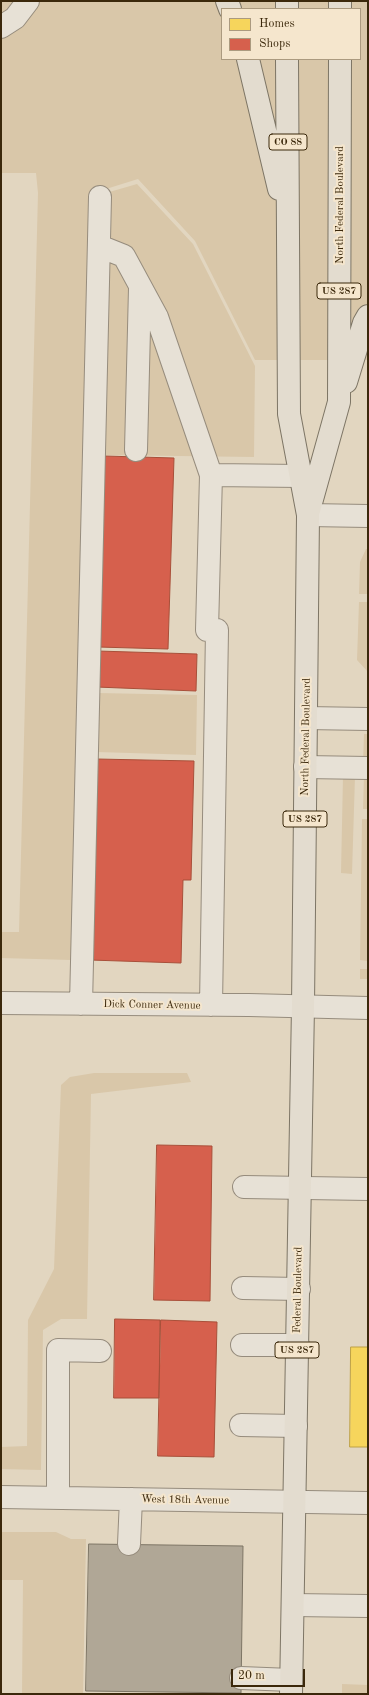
<!DOCTYPE html>
<style>
body{margin:0}
#map{position:relative;width:369px;height:1695px;overflow:hidden;background:#e2d6c0;font-family:"Old Standard TT",serif}
canvas{display:block}
.frame{position:absolute;inset:0;border:2px solid #3b280b;pointer-events:none}
.legend{position:absolute;left:221px;top:8px;width:140px;height:52px;box-sizing:border-box;background:#f5e6cd;border:1px solid #ab9a7f;margin:0;padding:5px 7px;list-style:none;font-size:12px;color:#3b280b}
.legend li{display:flex;align-items:center;gap:8px;height:20px}
.legend b{width:20px;border:1px solid #ab9a7f}
.scale{position:absolute;left:231px;top:1669px;width:74px;height:18px;box-sizing:border-box;border:2px solid #3b280b;border-top:0;padding-left:5px;font-size:12px;line-height:14px;white-space:nowrap;color:#3b280b;-webkit-text-stroke:3px #f5e6cd;paint-order:stroke}
</style>
<div id="map">
<canvas width="369" height="1695"></canvas>
<div class="frame"></div>
<ul class="legend">
<li><b style="height:11px;background:#f6d55c"></b>Homes</li>
<li><b style="height:11px;background:#d6604d"></b>Shops</li>
</ul>
<div class="scale">20 m</div>
</div>
<script>
const ctx = document.querySelector('canvas').getContext('2d');
ctx.lineJoin = 'round';
function fill(path, color) { ctx.fillStyle = color; ctx.fill(path, 'evenodd'); }
function strokePath(path, color, width, dash) { ctx.strokeStyle = color; ctx.lineWidth = width; ctx.lineCap = dash ? 'butt' : 'round'; ctx.setLineDash(dash || []); ctx.stroke(path); }
function write(font, color, halo, rows, align = 'center') {
  ctx.font = font + ' "Old Standard TT",serif'; ctx.lineWidth = 4; ctx.setLineDash([]); ctx.textBaseline = 'middle'; ctx.strokeStyle = halo; ctx.fillStyle = color; for (const [text, x, y, turn = 0] of rows) {
    ctx.save(); ctx.translate(x, y); ctx.rotate((+turn || 0) * Math.PI / 180); ctx.textAlign = isNaN(turn) ? turn : align; if (halo) ctx.strokeText(text, 0, 0); ctx.fillText(text, 0, 0); ctx.restore();
  }
}
const green = new Path2D(`
 M1,1H368V360H255L195,241L138,179L90,194L71,960L1,958V932H19L38,193L36,173H1ZM222,9H360V59H222Z
 M137,184L193,244L255,366L254,457L103,455L106,193Z
 M366,549H368V594H359L360,562Z
 M359,602H368V672L357,660Z
 M98,693L197,695L196,755L97,752Z
 M364,734H368V764H363Z
 M343,776H355L352,874L341,873Z
 M364,776L368,777V809H363Z
 M362,819H368V961L360,960Z
 M360,969H368V979H360Z
 M94,1073H187L191,1082L91,1094L87,1319H61L43,1330L41,1470L1,1469V1447L27,1446L28,1320L54,1269L61,1085L70,1077Z
 M1,1532H56L71,1539H86L83,1694H22L23,1580H1Z
 M342,1684L368,1685V1694H342Z`);
const homes = new Path2D(`
 M351,1347H368V1447H350Z`);
const shops = new Path2D(`
 M104,456L174,458L168,649L98,647Z
 M97,651L197,654L196,691L96,687Z
 M96,759L194,761L191,880H183L181,963L90,960Z
 M157,1145L212,1146L210,1301L154,1300Z
 M115,1319L160,1320L159,1398H114Z
 M161,1320L217,1322L214,1457L158,1456Z`);
const building = new Path2D(`
 M89,1544L243,1546L241,1693L86,1691Z`);
const minor = new Path2D(`
 M1,27L15,18L28,1
 M99,246L124,256L157,317L211,475
 M136,450L140,288
 M308,515L368,516
 M306,718L368,719
 M305,767L368,768
 M1,1003L249,1005L368,1008
 M81,1004L100,197
 M211,1005L217,630H207L211,475L301,476
 M244,1187L368,1189
 M243,1288L299,1289
 M242,1345H298
 M241,1425L296,1426
 M1,1497L368,1503
 M58,1498V1350L100,1351
 M129,1544L131,1499
 M293,1605L368,1606
 M241,1678L291,1680`);
const major = new Path2D(`
 M227,1L230,9
 M287,1V9
 M340,9V1
 M248,59L279,189
 M287,59L289,414L308,515L303,1006L291,1694
 M346,382L364,323L368,316
 M309,510L339,402L340,59`);
const shields = [
 [288,142,38],
 [339,291,44],
 [305,819,44],
 [297,1350,44]
];
const shieldNames = [
 ["CO 88",288,142],
 ["US 287",339,291],
 ["US 287",305,819],
 ["US 287",297,1350]
];
const streetNames = [
 ["North Federal Boulevard",340,205,-90],
 ["North Federal Boulevard",306,737,-89],
 ["Dick Conner Avenue",152,1005,1],
 ["Federal Boulevard",298,1290,-89],
 ["West 18th Avenue",185,1500,1]
];
fill(green, '#d9c7a9');
fill(homes, '#f6d55c');
strokePath(homes, '#bea144', 1);
fill(shops, '#d6604d');
strokePath(shops, '#a84f39', 1);
fill(building, '#b0a796');
strokePath(building, '#7d7565', 1);
strokePath(minor, '#968c7d', 24);
strokePath(major, '#7d7565', 24);
strokePath(minor, '#e7e1d6', 22);
strokePath(major, '#e3dccf', 22);
for (const [x, y, w] of shields) { const box = new Path2D(); box.roundRect(x - w / 2, y - 8, w, 16, 3); ctx.fillStyle = '#f5e6cd'; ctx.fill(box); strokePath(box, '#3b280b', 1); }
write('bold 10px', '#3b280b', null, shieldNames);
write('11px', '#3b280b', '#f5e6cd', streetNames);
</script>
